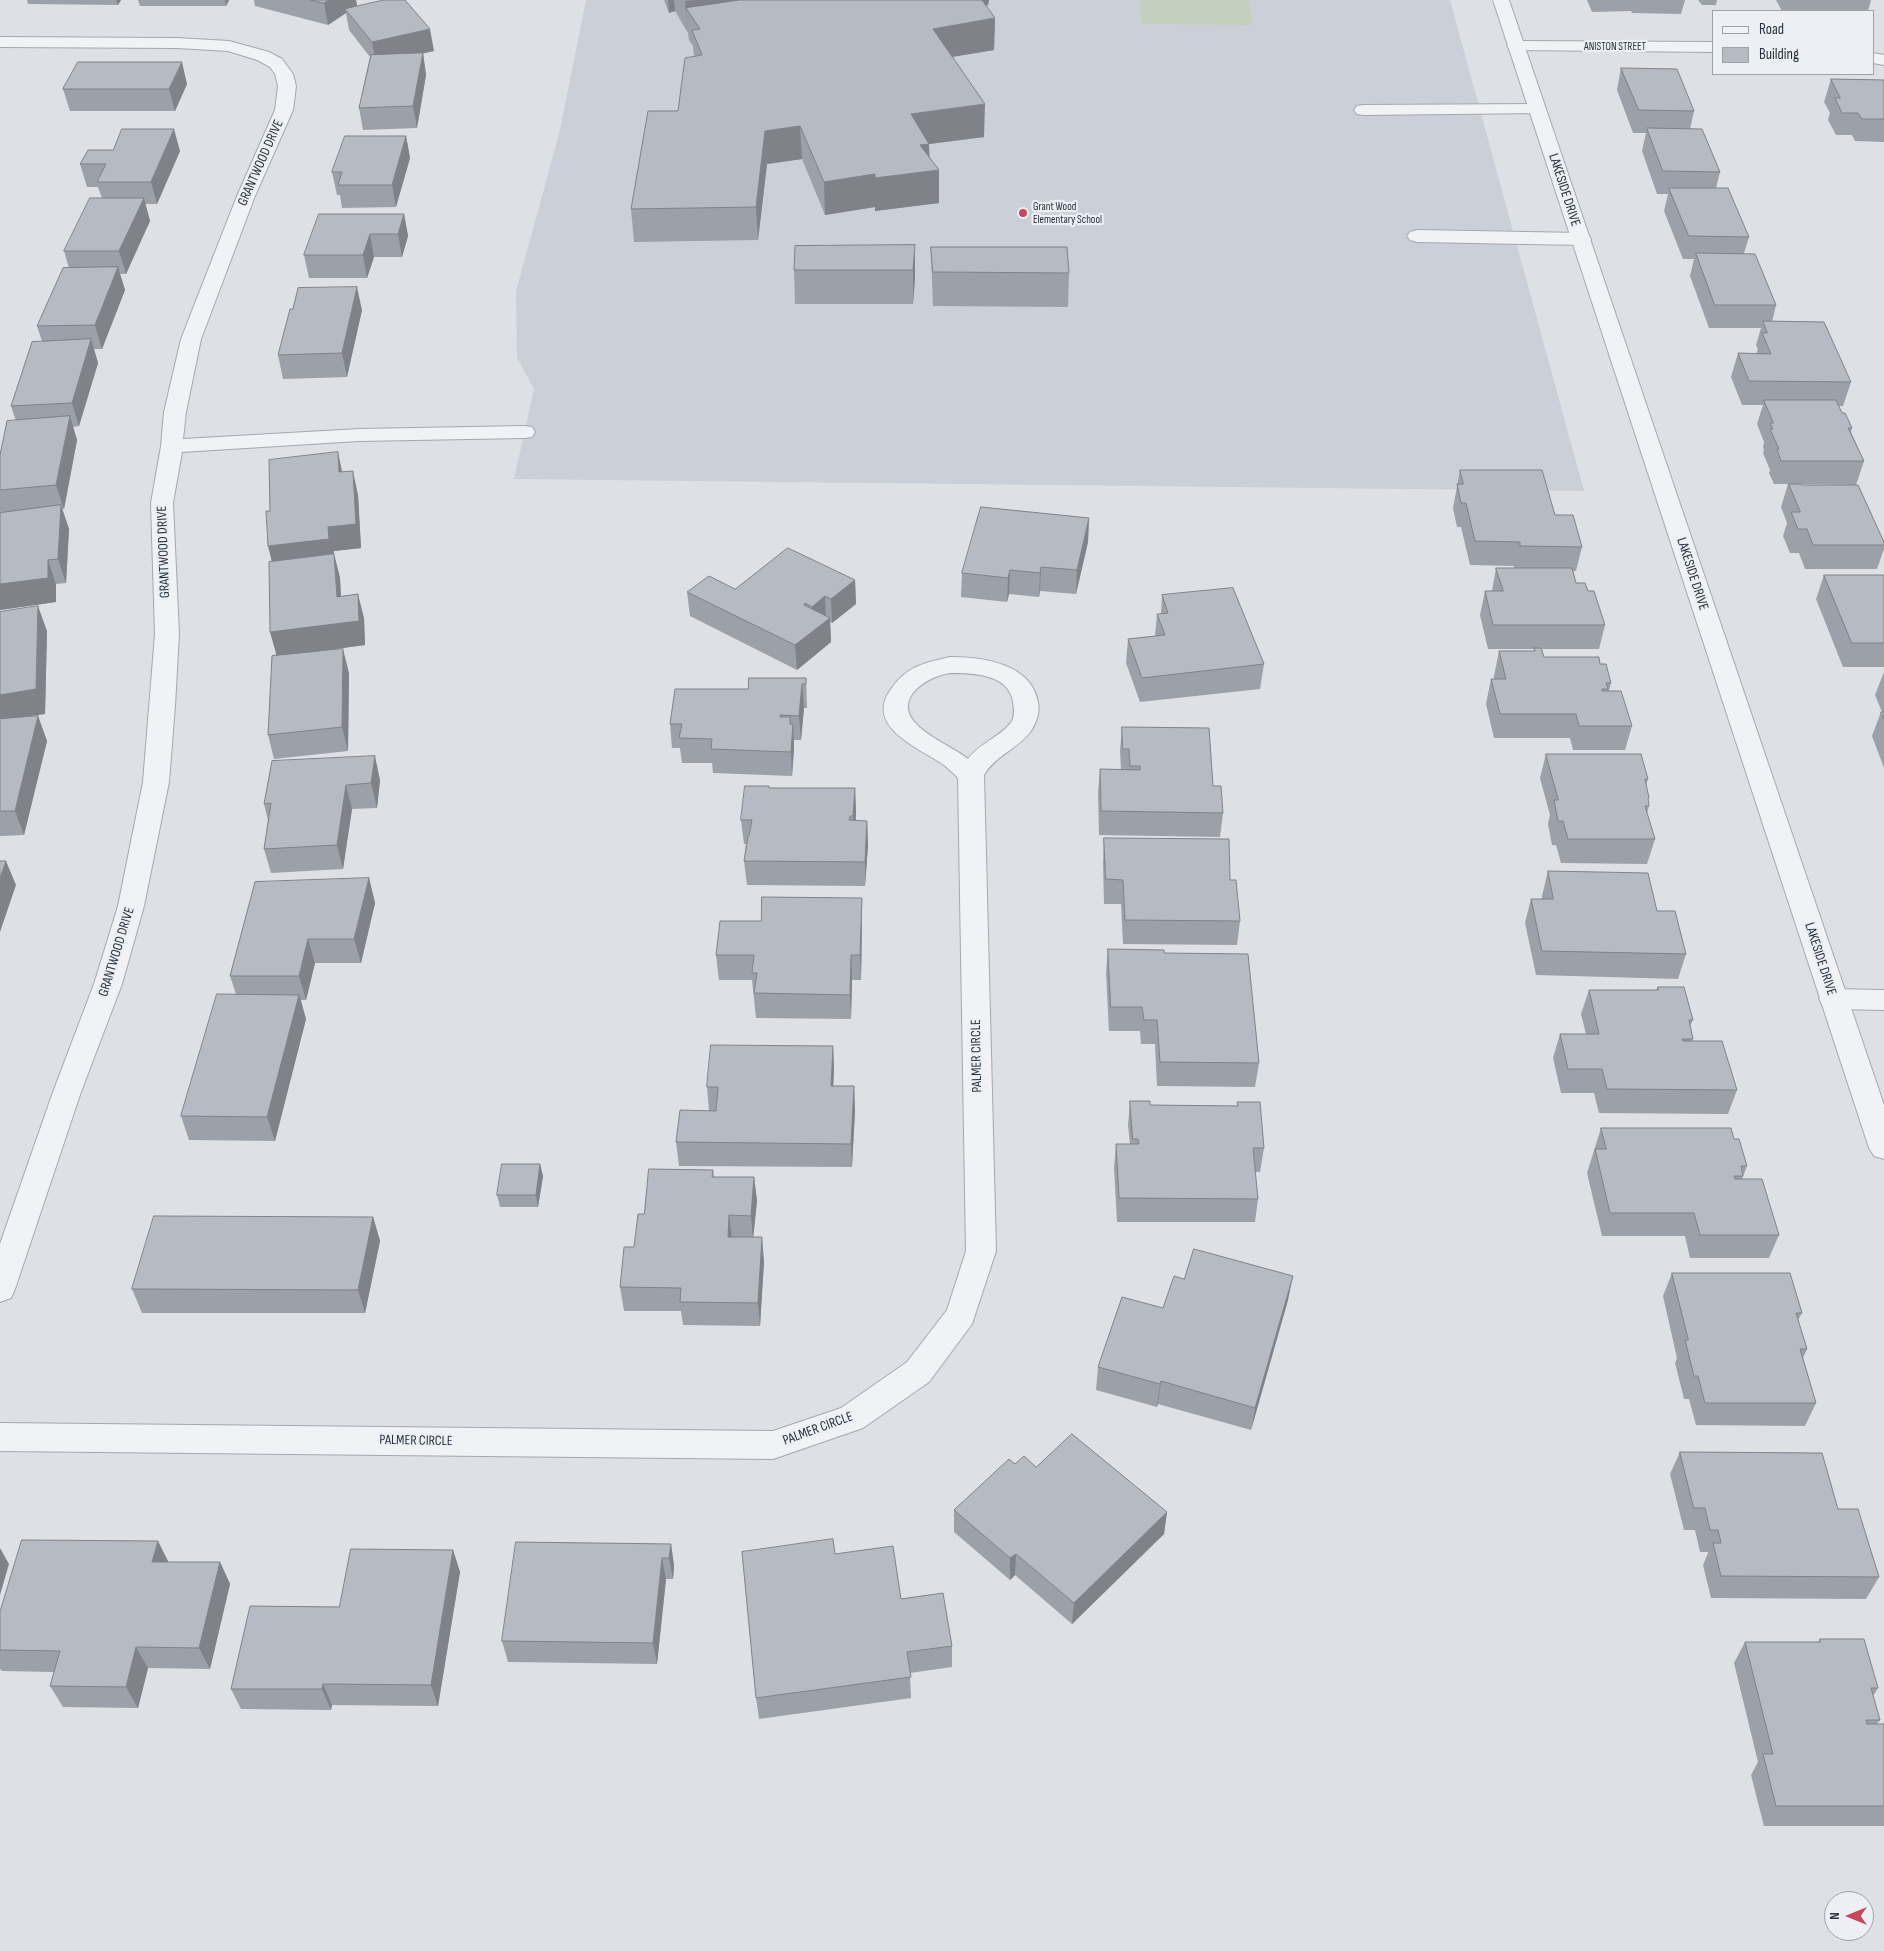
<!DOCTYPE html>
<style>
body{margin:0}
#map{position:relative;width:1884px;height:1951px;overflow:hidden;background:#dde1e6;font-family:"Sofia Sans Condensed",sans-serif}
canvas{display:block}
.legend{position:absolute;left:1712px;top:10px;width:162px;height:65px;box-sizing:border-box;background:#ecf0f4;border:1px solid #9da3aa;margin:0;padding:6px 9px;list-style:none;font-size:15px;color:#27303c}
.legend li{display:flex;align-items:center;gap:10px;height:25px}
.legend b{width:25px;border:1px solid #9da3aa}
.north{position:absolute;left:1824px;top:1891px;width:50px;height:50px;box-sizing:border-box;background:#ecf0f4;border:1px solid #9da3aa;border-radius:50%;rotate:270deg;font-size:14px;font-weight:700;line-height:20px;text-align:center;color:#27303c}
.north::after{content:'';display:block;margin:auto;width:18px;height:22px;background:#c7475e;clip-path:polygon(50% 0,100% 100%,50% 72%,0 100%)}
</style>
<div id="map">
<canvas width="1884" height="1951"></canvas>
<ul class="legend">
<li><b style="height:6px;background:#f0f2f5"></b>Road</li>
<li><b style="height:14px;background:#b5bac3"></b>Building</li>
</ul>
<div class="north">N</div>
</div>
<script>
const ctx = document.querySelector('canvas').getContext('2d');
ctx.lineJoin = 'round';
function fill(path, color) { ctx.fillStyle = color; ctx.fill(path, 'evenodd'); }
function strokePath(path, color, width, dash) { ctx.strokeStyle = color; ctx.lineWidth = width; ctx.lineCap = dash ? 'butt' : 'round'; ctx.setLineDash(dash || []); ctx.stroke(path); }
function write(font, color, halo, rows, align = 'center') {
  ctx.font = font + ' "Sofia Sans Condensed",sans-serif'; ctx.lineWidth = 4.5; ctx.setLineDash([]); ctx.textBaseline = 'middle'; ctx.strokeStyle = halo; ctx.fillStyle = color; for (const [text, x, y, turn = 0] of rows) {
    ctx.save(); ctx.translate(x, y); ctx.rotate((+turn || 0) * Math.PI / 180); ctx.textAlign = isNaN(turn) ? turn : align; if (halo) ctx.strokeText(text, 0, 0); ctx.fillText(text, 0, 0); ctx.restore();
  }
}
const built = new Path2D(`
 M586,0H1450L1584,491L514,479L534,389L517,358L516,291L559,134Z`);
const green = new Path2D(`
 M1139,0H1249L1253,25L1142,24Z`);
const service = new Path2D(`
 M1537,104L1543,105L1546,109L1543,113L1363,115L1357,114L1354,110L1357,106L1363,105Z
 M1417,230L1581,233L1588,235L1591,239L1588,243L1581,245L1417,242L1410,240L1407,236L1410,232Z`);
const minor = new Path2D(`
 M0,37L177,38L229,41L269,52L282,59L293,74L296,86L293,110L255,196L201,339L186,412L183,439L359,429L524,426L532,427L535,432L532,437L524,438L359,441L182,452L173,503L179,634L175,706L169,782L144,906L122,984L81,1092L15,1289L11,1298L0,1302V1244L53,1092L94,984L118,906L143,782L155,634L151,503L161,446L164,412L181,339L237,196L275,110L278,86L275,74L270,67L257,60L228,51L177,48L0,47Z
 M1516,41L1713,42V52L1510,50L1507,46L1510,42Z
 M1873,53L1884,55V65L1873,63Z
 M950,657C982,657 1031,663 1038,702C1040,713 1037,721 1031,731C1018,749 996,755 984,775L996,1251L972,1324L929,1382L863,1428L773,1459L0,1451V1423L773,1431L841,1408L907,1362L947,1310L966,1251L958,778C953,773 947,767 941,763C917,747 864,726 891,689C907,666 924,663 950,657ZM950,673C973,673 1009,674 1013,702C1014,709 1015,715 1012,721C1001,737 979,743 968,759C951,744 890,724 913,693C923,681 935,676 950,673Z
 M1833,989L1884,990V1010L1833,1009L1823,1006L1819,999L1823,992Z`);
const tertiary = new Path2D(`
 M1493,0H1509L1884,1105V1159L1874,1156L1869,1148Z`);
const wall = new Path2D(`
 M27,0H121L118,5L28,4Z
 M138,0H229L226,6H140Z
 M254,0H356L357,6H356L434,51L422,53H423L426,75L417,128L363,130L359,108L370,57L349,30L346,13L328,25L255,6Z
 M664,0H989L988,5L986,6L995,18L994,50L952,57L984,137L929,144V157L939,170V203L875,211V207L825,215L802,159L767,164L758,240L634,242L631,209L678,111L694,56L693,46L689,40L688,33L675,11L669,13Z
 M1587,0H1685L1681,14L1632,13L1631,11L1592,12Z
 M1698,0H1717L1716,5H1702Z
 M1776,0H1871L1868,11H1782Z
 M1621,68L1694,111L1690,129L1720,172L1716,188L1749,237L1744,253L1776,305L1772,322L1851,382L1843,406H1838L1842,413L1852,428L1851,432L1864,461L1856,485L1802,484L1884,542V549L1877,569H1805L1799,553H1790L1783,536L1787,523L1781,507L1788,484H1774L1769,473L1770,470L1763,453L1764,450L1763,447L1764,442L1757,424L1763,405H1742L1731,377L1738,353L1756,354L1758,349L1756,345L1761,328H1709L1690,276L1694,259H1683L1664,211L1668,194H1657L1642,151L1646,133H1633L1617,90Z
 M1831,79L1884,80V142L1855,141L1852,135H1836L1828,120L1830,113L1824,102Z
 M187,84L175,111H70L63,89Z
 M406,136L410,158L396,207L342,208L340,195H337L332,172Z
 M180,151L157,204H145L150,221L126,274H120L125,290L102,349H94L98,363L79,426L73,427L77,440L64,509H62L69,529L66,583L56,584V602L0,610V513H1L0,511V455L16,421L11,406L42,341L37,326L69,268L64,251L102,198L98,187H87L80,164Z
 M404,214L408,236L402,257H374L367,278H309L304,255Z
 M915,245V278L913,304H795L794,270Z
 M931,247L1069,273L1068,307L933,306L932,280Z
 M362,310L347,377L283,379L278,355Z
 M1460,470L1555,515L1582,547L1576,571H1573L1576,583L1588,591L1605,625L1599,649H1542L1544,657L1600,664L1611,683L1609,691L1632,726L1625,750H1573L1570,738H1494L1486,704L1491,679H1494V676L1499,651H1534V649H1488L1480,615L1485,591H1492L1496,568H1514V566L1470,565L1461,527H1457L1453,508Z
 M343,472L358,495L361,548L334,551V554L340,578L341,596L364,618L365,645L312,652L349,673L348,751L274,759L268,735L276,656L271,562Z
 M1089,518L1088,542L1076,594L1040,591L1039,597L1009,594L1007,602L961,597L962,573Z
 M1824,575H1884V667H1843L1816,599Z
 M855,580L856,604L832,623L830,622L831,642L797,670L690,616L687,592Z
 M1162,595L1264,664L1260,689L1140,702L1126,663L1128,639L1155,636L1157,614H1161Z
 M0,612L47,631L45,714L20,717L38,716L47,741L24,835L0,836Z
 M1884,672V768L1872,736L1881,712H1882L1875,695Z
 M806,678L807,708H804L801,740H794V748L792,776L713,773L712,763H682L680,748H672L670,724L748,689Z
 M1122,727L1213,786L1223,813L1220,837L1099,835L1098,793L1100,769L1121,770L1120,751Z
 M1546,754L1648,779L1646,785L1649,806L1647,813L1655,839L1647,864L1561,863L1556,845H1552L1548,824L1550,815L1540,778Z
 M272,761L380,780L377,808L352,809L343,869L271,873L264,849L268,820L264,804Z
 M769,788H855L856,812V821H867L868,845L865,886L747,885L744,861L746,844H744L741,820Z
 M1104,838L1230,880L1240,921L1237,945L1123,944L1121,904H1104L1103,862Z
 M1548,871L1657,911L1686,954L1678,979L1536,975L1525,923L1531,899H1542V896Z
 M369,878L375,903L361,963H315L306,1000H301L306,1019L275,1141L189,1140L181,1116L236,994L230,976Z
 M862,922L861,980H852L851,1019L756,1018L752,980H719L716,955Z
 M1108,949L1164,953L1259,1063L1255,1087L1157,1086L1155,1044H1141L1140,1031H1109L1106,973Z
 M1658,987L1693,1020L1690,1026L1693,1039L1692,1041L1737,1090L1728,1114L1599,1113L1594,1093H1561L1553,1058L1560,1034H1586L1581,1014L1589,990H1656Z
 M833,1046L834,1070L833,1086H854L855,1110L852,1167L679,1166L676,1142L709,1111L707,1087Z
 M1130,1101L1150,1105L1237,1106V1102L1264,1148L1260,1172H1255L1258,1199L1255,1222H1117L1114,1167L1116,1144H1130L1128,1125Z
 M1601,1128L1734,1139L1747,1166L1742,1179L1779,1235L1769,1258H1690L1685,1236H1602L1587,1173Z
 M540,1164L543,1176L538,1207H500L497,1195Z
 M713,1170L714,1177H754L757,1201L753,1237L764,1261L760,1326L683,1325L681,1311H624L620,1287L634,1247L644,1214Z
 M373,1217L380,1241L365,1313H142L132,1289Z
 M1672,1273L1802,1313L1798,1320L1807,1349L1803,1358L1816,1403L1805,1426L1696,1425L1689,1399H1684L1675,1363L1677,1358L1663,1296Z
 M1184,1279L1288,1300L1251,1430L1158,1404L1157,1407L1096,1390L1098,1367L1163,1308Z
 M1680,1452L1838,1509L1879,1577L1866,1599L1711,1598L1703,1565L1708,1553V1552H1700L1695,1530H1684L1670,1474Z
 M1015,1464L1036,1467L1167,1512L1164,1534L1072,1624L1015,1575L1010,1580L954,1532V1510Z
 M671,1544L674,1566L673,1579H666L657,1664L508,1662L502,1641Z
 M453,1550L460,1572L438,1706L332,1705L331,1710L241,1709L231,1689L339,1607Z
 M835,1554L901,1599L952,1646V1667L910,1673L911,1698L759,1719L756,1698Z
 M168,1562H220L230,1584L210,1669L148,1668L138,1708L63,1707L50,1686L54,1672L2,1671L0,1669V1612Z
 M1820,1639L1878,1688L1873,1696L1880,1720L1877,1724H1884V1826H1764L1751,1775L1758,1762L1734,1663L1745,1642H1818Z`);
const shadedWall = new Path2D(`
 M116,0H121L118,5Z
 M225,0H229L226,6Z
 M329,0H356L357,6L348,12L345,9L346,13L328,25L324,3Z
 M668,0H674L675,11L669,13Z
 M694,0H740L700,29L686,8L688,33L685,1Z
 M960,0H989L988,5L960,10Z
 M995,18L994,50L933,60V29Z
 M430,29L434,51L376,64L372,42Z
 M423,53L426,75L417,128L413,106Z
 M182,62L187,84L175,111L169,89Z
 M985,104L984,137L929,144L930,171L939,170V203L875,211V207L825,215L824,182L911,114Z
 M800,126L802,159L767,164L758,240L756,207L765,131Z
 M174,129L180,151L157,204L151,182Z
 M406,136L410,158L396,207L392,185Z
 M144,198L150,221L126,274L119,251Z
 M404,214L408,236L402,257L398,234Z
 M370,234L374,257L367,278L363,255Z
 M915,245V278L913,304V270Z
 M118,267L125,290L102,349L95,325Z
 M357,287L362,310L347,377L342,353Z
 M91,339L98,363L79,426L72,403Z
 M70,416L77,440L64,509L56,485Z
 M338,452L343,476L339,472Z
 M353,471L358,495L361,548L334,551V563L274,571L268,546L328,527Z
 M61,505L69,529L66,583L58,559Z
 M1089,518L1088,542L1076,594L1077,570Z
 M334,554L340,578L342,621L337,597Z
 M48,560L56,584V602L0,610V584Z
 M1041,567L1040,591L1039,597L1040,573Z
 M1010,570L1009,594L1007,602L1008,578Z
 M855,580L856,604L832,623L831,599Z
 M358,594L364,618L365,645L277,657L270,632Z
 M825,596L826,620L813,631L812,607Z
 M38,606L47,631L45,714L0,720V695Z
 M830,618L831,642L797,670L795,645Z
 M343,649L349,673L348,751L342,727Z
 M802,684L804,708L801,740L799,716Z
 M38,716L47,741L24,835L15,811Z
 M790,717L792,738L793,724L794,748L792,776L791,752Z
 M375,756L380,780L377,808L371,783Z
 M346,785L352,809L343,869L337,845Z
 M855,788L856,812L854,840L853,816Z
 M867,821L868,845L865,886V862Z
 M6,861L16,885L0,932V878Z
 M369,878L375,903L361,963L354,939Z
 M862,898V922L861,980L860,955Z
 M308,939L315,963L306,1000L299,976Z
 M851,955L852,980L851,1019L850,995Z
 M299,995L306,1019L275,1141L267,1117Z
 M833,1046L834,1070L832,1110L831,1086Z
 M854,1086L855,1110L852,1167L851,1144Z
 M540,1164L543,1176L538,1207L536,1195Z
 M754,1177L757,1201L753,1240L751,1216Z
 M729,1215L732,1239L728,1237Z
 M373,1217L380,1241L365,1313L358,1290Z
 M762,1237L764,1261L760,1326L758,1303Z
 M1293,1276L1288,1300L1251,1430L1255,1408Z
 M1161,1381L1158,1404L1157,1407L1160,1384Z
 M1167,1512L1164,1534L1072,1624L1074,1603Z
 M158,1541L169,1563L152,1562Z
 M671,1544L674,1566L673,1579L669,1558Z
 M0,1548L9,1564L0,1595Z
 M453,1550L460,1572L438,1706L431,1685Z
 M1016,1554L1015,1575L1010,1580V1558Z
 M662,1558L666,1579L657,1664L653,1643Z
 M220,1562L230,1584L210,1669L199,1648Z
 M136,1647L148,1668L138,1708L126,1687Z
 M323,1684L332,1705L331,1710L322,1689Z`);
const building = new Path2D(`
 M311,0H329L324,3Z
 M384,0H405L430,29L372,42L345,9Z
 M740,0H982L995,18L933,29L985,104L911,114L929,144L920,145L939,170L875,178V174L824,182L800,126L765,131L756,207L631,209L648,111H678L685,58L702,55L692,30L700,29L686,8Z
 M423,53L413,106L359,108L371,55Z
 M78,62H182L169,89H63Z
 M1621,68L1677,69L1694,111L1639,110Z
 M1831,79L1884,80V119H1862L1858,113H1842L1835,98H1840Z
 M1647,128L1702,129L1720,172L1663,171Z
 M122,129H174L151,182H97L106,164H80L88,150H113Z
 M345,136H406L392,185H338L342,172H332Z
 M1669,188H1728L1749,237L1689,236Z
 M90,198H144L119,251H64Z
 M319,214H404L398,234H370L363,255H304Z
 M915,245L913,270H794L795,246Z
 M931,247H1067L1069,273L933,272Z
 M1696,253L1755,254L1776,305H1715Z
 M118,267L95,325L37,326L63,268Z
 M357,287L342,353L278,355L290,309H293L298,288Z
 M1763,321L1824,322L1851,382L1749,381L1738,353L1771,354L1762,333H1767Z
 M91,339L72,403L11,406L32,342Z
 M1764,400H1836L1842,413H1845L1852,428H1848L1864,461H1781L1777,449H1779L1770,429H1773L1770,423H1773Z
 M70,416L56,485L0,490V455L7,421Z
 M338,452L339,472L353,471L356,524L328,527L329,539L268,546L266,511H270L269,460Z
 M1460,470H1542L1555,515H1573L1582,547L1520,546V542L1475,541L1466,503H1461L1457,484H1463Z
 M1789,484H1801L1802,485H1858L1884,542V545H1813L1807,529H1798L1791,512H1800Z
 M61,505L58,559L48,560V578L0,584V513Z
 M981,507L1089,518L1077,570L1041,567L1040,573L1010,570L1008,578L962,573Z
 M788,548L855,580L831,599L825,596L812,607L805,603L804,605L830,618L795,645L687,592L709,576L735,589Z
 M334,554L337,597L358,594L359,621L270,632L269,562Z
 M1496,568H1572L1576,583H1585L1588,591H1594L1605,625H1493L1485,591H1503Z
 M1824,575H1884V643H1852Z
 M1233,588L1264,664L1142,678L1128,639L1165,635L1157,614L1168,613L1162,595Z
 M38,606L36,689L0,695V612Z
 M1534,648H1541L1544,657H1599L1600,664H1606L1611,683H1606L1608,689H1602V691H1621L1632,726H1579L1576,714H1500L1491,679H1506L1499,651H1535Z
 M343,649L342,727L268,735L272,656Z
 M749,678H806V684H802L799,716L780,715V717H790V724H793L791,752L711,749L712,739L679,738L682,724H670L675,689H748Z
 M1881,712H1884V719Z
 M38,716L15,811H0V719Z
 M1122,727L1209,728L1213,786H1221L1223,813L1101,811L1100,769L1140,770V766H1130L1129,749H1123Z
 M1546,754H1641L1648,779H1645L1649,798H1648L1649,806H1645L1655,839H1568L1563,821H1558L1554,800H1558Z
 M375,756L371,783L346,785L337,845L264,849L271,803L264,804L272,761Z
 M745,786H769V788H855L853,816H850L849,820L867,821L865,862L744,861L748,836H749L752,820H741Z
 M1104,838L1229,839L1230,880H1236L1240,921L1125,920L1123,880L1106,879Z
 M0,861H6L0,878Z
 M1548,871L1648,873L1657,911H1675L1686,954L1542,951L1531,899H1553Z
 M369,878L354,939H308L299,976H230L255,882Z
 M762,897L862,898L860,955H851L850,995L754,993L757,973H752L754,955H716L720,921H761Z
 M1108,949L1164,950V953L1248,954L1259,1063L1160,1062L1157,1020H1144L1142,1007H1111Z
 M1658,987H1684L1693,1020H1689L1693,1039H1682L1683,1041H1722L1737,1090L1607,1089L1602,1069H1568L1560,1034H1599L1589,990H1658Z
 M217,994L299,995L267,1117L181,1116Z
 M711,1045L833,1046L831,1086H854L851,1144L676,1142L680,1110L716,1111L718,1087H707Z
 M1130,1101H1150V1105L1238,1106L1237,1102H1260L1264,1148H1253L1258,1199L1119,1198L1116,1144H1139L1138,1139H1133Z
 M1601,1128H1731L1734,1139H1739L1747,1166H1741L1743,1176H1734L1735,1179H1762L1779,1235H1700L1694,1213H1610L1595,1149H1606Z
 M502,1164H540L536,1195H497Z
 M649,1169L713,1170L712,1177H754L751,1216L729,1215L728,1237H762L758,1303L680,1302L681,1288L620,1287L624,1247H634L638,1214H644Z
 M154,1216L373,1217L358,1290L132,1289Z
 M1194,1249L1293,1276L1255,1408L1161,1381L1160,1384L1098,1367L1122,1297L1163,1308L1174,1276L1184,1279Z
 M1672,1273H1790L1802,1313H1796L1807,1349H1800L1816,1403H1705L1698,1376H1694L1685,1340H1688Z
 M1072,1434L1167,1512L1074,1603L1016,1554L1010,1558L954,1510L1009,1459L1015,1464L1024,1456L1036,1467Z
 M1680,1452L1822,1453L1838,1509H1858L1879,1577L1721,1576L1713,1543H1721L1718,1530H1710L1705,1508H1694Z
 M833,1539L835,1554L893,1546L901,1599L943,1593L952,1646L907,1652L911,1677L756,1698L742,1552Z
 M22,1540L158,1541L152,1562H220L199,1648L136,1647L126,1687L50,1686L60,1651L0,1650V1612Z
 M516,1542L671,1544L669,1558H662L653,1643L502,1641Z
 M351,1549L453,1550L431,1685L323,1684L322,1689H231L250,1606L339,1607Z
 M1820,1639H1864L1878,1688H1871L1880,1720H1866L1867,1724H1884V1806H1776L1763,1754H1773L1745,1642H1820Z`);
const markers = [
 [1023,213,5,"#c7475e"]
];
const farStreetnames = [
 ["ANISTON STREET",1615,47]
];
const farPoinames = [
 ["Grant Wood",1033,207],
 ["Elementary School",1033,220]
];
const streetNames = [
 ["GRANTWOOD DRIVE",261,163,-66],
 ["LAKESIDE DRIVE",1564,190,72],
 ["GRANTWOOD DRIVE",164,552,-92],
 ["LAKESIDE DRIVE",1692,574,72],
 ["GRANTWOOD DRIVE",117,952,-73],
 ["LAKESIDE DRIVE",1820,959,72],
 ["PALMER CIRCLE",977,1056,-91],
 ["PALMER CIRCLE",818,1429,-20],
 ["PALMER CIRCLE",416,1441,1]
];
fill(built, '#cbd0d8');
fill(green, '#c3d0bf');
strokePath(service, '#a3a8b0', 2);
strokePath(minor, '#a3a8b0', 2);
strokePath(tertiary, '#a3a8b0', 2);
fill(service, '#f0f2f5');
fill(minor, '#f0f2f5');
fill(tertiary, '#f0f2f5');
fill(wall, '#9ca0a8');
fill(shadedWall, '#7f8288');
fill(building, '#b5bac3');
strokePath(building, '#7f8288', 1);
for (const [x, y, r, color] of markers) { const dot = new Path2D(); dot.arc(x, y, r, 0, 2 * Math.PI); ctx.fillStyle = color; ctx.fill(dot); strokePath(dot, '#ecf0f4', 2); }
write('11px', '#27303c', '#ecf0f4', farStreetnames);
write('11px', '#27303c', '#ecf0f4', farPoinames, 'left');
write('14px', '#27303c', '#ecf0f4', streetNames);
</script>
